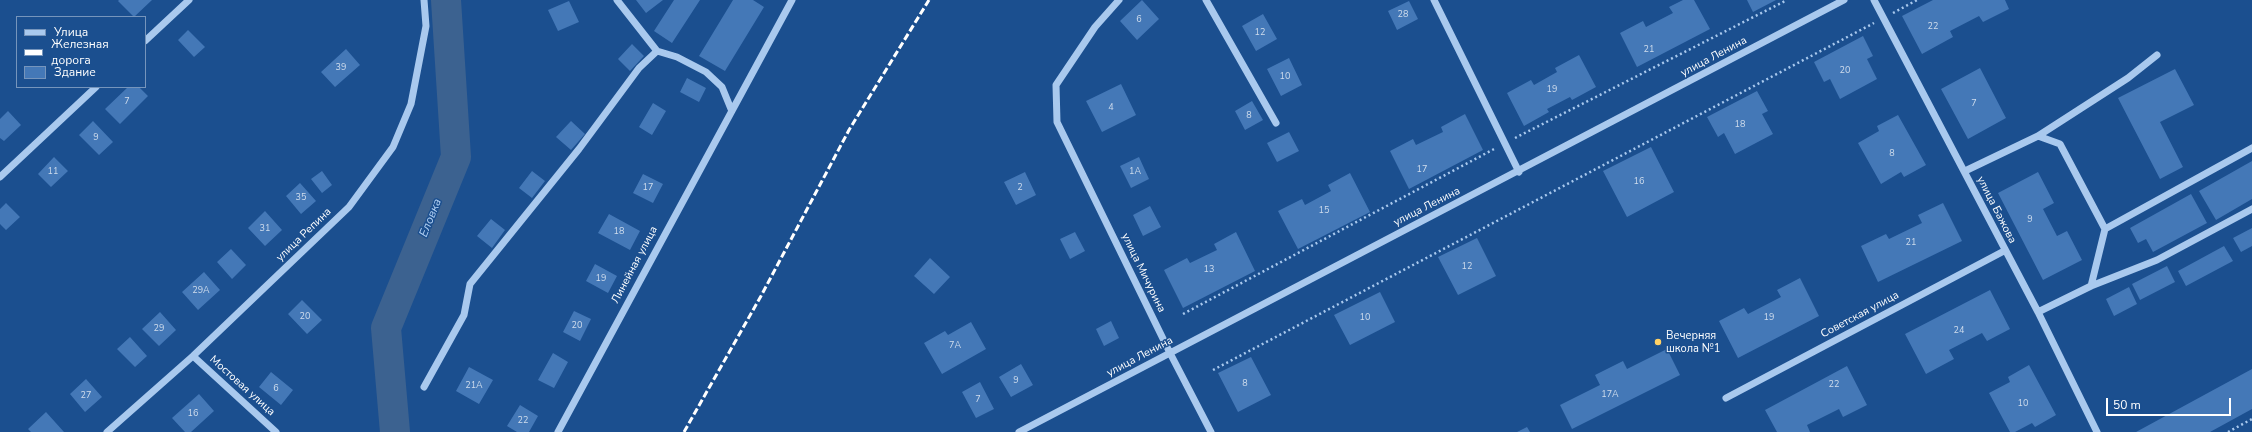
<!DOCTYPE html>
<meta charset="utf-8">
<style>
body{margin:0}
#map{position:relative;width:2252px;height:432px;overflow:hidden;background:#1b4f8f;font-family:"Nunito Sans",sans-serif}
canvas{display:block}
.legend{position:absolute;left:16px;top:16px;width:130px;height:72px;box-sizing:border-box;background:#1b4f8f;border:1px solid #7695bc;margin:0;padding:5px 7px;list-style:none;font-size:12px;color:#fff}
.legend li{display:flex;align-items:center;gap:8px;height:20px}
.legend b{width:20px;border:1px solid #7695bc}
.scale{position:absolute;left:2106px;top:398px;width:125px;height:18px;box-sizing:border-box;border:2px solid #fff;border-top:0;padding-left:5px;font-size:12px;line-height:14px;white-space:nowrap;color:#fff;-webkit-text-stroke:3px #1b4f8f;paint-order:stroke}
</style>
<div id="map">
<canvas width="2252" height="432"></canvas>
<ul class="legend">
<li><b style="height:5px;background:#a9c9ee"></b>Улица</li>
<li><b style="height:5px;background:#fff"></b>Железная дорога</li>
<li><b style="height:11px;background:#4478b7"></b>Здание</li>
</ul>
<div class="scale">50 m</div>
</div>
<script>
const ctx = document.querySelector('canvas').getContext('2d');
ctx.lineJoin = 'round';
function strokePath(path, color, width, dash) { ctx.strokeStyle = color; ctx.lineWidth = width; ctx.lineCap = dash ? 'butt' : 'round'; ctx.setLineDash(dash || []); ctx.stroke(path); }
function fill(path, color) { ctx.fillStyle = color; ctx.fill(path, 'evenodd'); }
function write(font, color, halo, rows, align = 'center') {
  ctx.font = font + ' "Nunito Sans",sans-serif'; ctx.lineWidth = 3; ctx.setLineDash([]); ctx.textBaseline = 'middle'; ctx.strokeStyle = halo; ctx.fillStyle = color; for (const [text, x, y, turn = 0] of rows) {
    ctx.save(); ctx.translate(x, y); ctx.rotate((+turn || 0) * Math.PI / 180); ctx.textAlign = isNaN(turn) ? turn : align; if (halo) ctx.strokeText(text, 0, 0); ctx.fillText(text, 0, 0); ctx.restore();
  }
}
const river = new Path2D(`
 M395,432L386,328L456,157L446,0`);
const building = new Path2D(`
 M119,0H152L134,17L118,1Z
 M636,0H663L646,13Z
 M674,0H700L672,43L654,31Z
 M733,0H753L764,7L725,71L699,56Z
 M1142,0L1159,19L1137,40L1120,21Z
 M1683,0H1694L1710,29L1637,67L1620,33L1643,21L1646,27L1673,13L1669,7Z
 M1747,0H1776L1753,12Z
 M1933,0H2005L2009,9L1983,22L1979,16L1950,31L1953,37L1922,54L1902,16Z
 M569,1L579,22L558,31L548,10Z
 M1409,1L1418,19L1397,30L1388,11Z
 M1263,14L1277,39L1256,51L1242,26Z
 M188,30L205,47L194,57L178,40Z
 M1863,36L1873,56L1867,59L1877,79L1840,99L1830,79L1824,82L1814,62Z
 M632,44L644,56L630,71L618,59Z
 M346,49L360,65L335,87L321,72Z
 M1579,55L1596,87L1572,100L1570,97L1547,109L1549,112L1524,126L1507,93L1531,80L1534,85L1557,72L1555,68Z
 M1289,58L1302,85L1281,96L1267,69Z
 M1980,68L2006,118L1968,139L1941,89Z
 M2175,69L2194,105L2160,122L2183,167L2160,179L2118,98Z
 M687,78L706,88L699,102L680,92Z
 M1121,84L1136,115L1102,132L1086,101Z
 M128,87H139L148,96L120,124L105,109Z
 M1757,91L1768,111L1762,114L1773,134L1735,154L1724,133L1718,137L1707,117Z
 M1252,101L1263,120L1245,130L1235,111Z
 M653,103L666,111L652,135L639,127Z
 M8,111L21,125L4,141L0,138V119Z
 M1465,114L1483,150L1409,189L1390,151L1413,139L1416,145L1443,132L1441,127Z
 M1898,115L1926,165L1904,177L1901,172L1881,184L1858,143L1879,131L1877,126Z
 M93,121L113,142L99,155L79,135Z
 M571,121L585,134L571,150L556,137Z
 M1289,132L1299,151L1277,162L1267,143Z
 M1651,147L1674,192L1627,217L1603,171Z
 M54,157L68,171L51,187L38,174Z
 M1139,157L1149,179L1131,188L1120,166Z
 M2252,161V199L2216,220L2199,191Z
 M322,171L332,185L322,193L311,179Z
 M532,171L545,181L532,198L519,188Z
 M1025,172L1036,195L1016,205L1004,182Z
 M2038,172L2054,203L2043,209L2057,236L2067,231L2082,260L2043,280L1998,193Z
 M1350,173L1370,212L1298,249L1278,211L1302,199L1305,205L1331,191L1328,185Z
 M643,174L663,184L653,203L633,193Z
 M300,183L316,201L301,214L286,196Z
 M2191,194L2207,223L2153,252L2146,239L2138,243L2130,228Z
 M6,203L20,217L6,230L0,224V209Z
 M1943,203L1962,241L1878,282L1861,246L1886,234L1889,239L1922,223L1918,215Z
 M1150,206L1161,227L1143,236L1133,215Z
 M265,211L282,230L265,246L248,228Z
 M609,214L640,231L630,250L598,233Z
 M491,219L505,230L492,248L477,236Z
 M2252,228V246L2241,252L2233,238Z
 M1075,232L1085,251L1070,259L1060,239Z
 M1236,232L1255,271L1183,308L1164,270L1187,258L1190,263L1217,250L1214,244Z
 M1477,238L1496,276L1458,295L1438,257Z
 M2224,246L2233,261L2186,286L2178,271Z
 M231,249L246,265L232,279L217,262Z
 M930,258L950,277L934,294L914,276Z
 M595,264L617,276L608,293L586,281Z
 M2167,266L2175,282L2140,300L2132,284Z
 M204,272L220,290L198,310L182,292Z
 M1800,278L1819,316L1738,358L1719,321L1744,308L1748,314L1781,297L1777,290Z
 M2129,287L2137,304L2114,316L2106,299Z
 M1990,290L2010,329L1987,341L1982,333L1949,350L1954,359L1926,374L1905,334Z
 M1380,292L1395,322L1350,345L1334,315Z
 M302,300L322,320L307,334L288,314Z
 M574,311L591,319L580,341L563,332Z
 M160,312L176,330L159,346L142,329Z
 M1111,321L1119,338L1104,346L1096,329Z
 M971,322L986,349L942,374L924,343L945,331L948,335Z
 M130,337L147,356L135,367L117,349Z
 M1667,349L1680,375L1572,429L1560,405L1600,385L1595,375L1623,361L1627,369Z
 M553,353L568,362L554,388L538,380Z
 M1251,357L1271,395L1238,412L1218,373Z
 M1021,364L1033,385L1011,397L999,377Z
 M2029,365L2056,415L2035,427L2032,423L2015,432H2010L1989,393L2010,382L2008,377Z
 M1847,366L1867,405L1843,417L1839,409L1807,425L1810,432H1777L1765,410Z
 M469,367L493,380L479,404L456,391Z
 M2252,369V409L2210,432H2136Z
 M271,372L293,390L281,405L259,387Z
 M86,379L102,397L85,412L70,394Z
 M980,382L994,409L976,418L962,392Z
 M199,394L214,411L191,432H185L172,418Z
 M520,405L538,416L529,432H517L507,426Z
 M46,412L64,432H31L28,429Z
 M1527,427L1530,432H1517Z`);
const path = new Path2D(`
 M1893,13L1917,0
 M1515,138L1787,0
 M1183,314L1496,148
 M1213,370L1874,23
 M2228,432L2252,419`);
const minor = new Path2D(`
 M617,0L657,51L677,57L706,72L722,87L731,109
 M1119,0L1095,27L1056,85L1057,122L1170,353L1211,432
 M1206,0L1276,123
 M1434,0L1519,172
 M1874,0L2038,312L2097,432
 M145,41L189,0
 M2038,136L2128,78L2157,55
 M1965,171L2038,136L2060,144L2105,229L2091,286
 M0,177L96,87
 M2105,229L2252,148
 M2038,312L2091,286L2157,260L2252,209
 M193,356L276,432
 M424,387L464,315L470,284L579,149L639,68L657,51
 M1726,398L2004,251
 M107,432L193,356L349,207L393,147L411,104L426,26L424,0
 M558,432L792,0
 M1019,432L1844,0`);
const rail = new Path2D(`
 M684,432L761,296L849,130L929,0`);
const markers = [
 [1658,342,4,"#ffd166"]
];
const numberNames = [
 ["28",1403,15],
 ["6",1139,20],
 ["22",1933,27],
 ["12",1260,33],
 ["21",1649,50],
 ["39",341,68],
 ["20",1845,71],
 ["10",1285,77],
 ["19",1552,90],
 ["7",127,102],
 ["7",1974,104],
 ["4",1111,108],
 ["8",1249,116],
 ["18",1740,125],
 ["9",96,138],
 ["8",1892,154],
 ["17",1422,170],
 ["11",53,172],
 ["1А",1135,172],
 ["16",1639,182],
 ["17",648,188],
 ["2",1020,188],
 ["35",301,198],
 ["15",1324,211],
 ["9",2030,220],
 ["31",265,229],
 ["18",619,232],
 ["21",1911,243],
 ["12",1467,267],
 ["13",1209,270],
 ["19",601,279],
 ["29А",201,291],
 ["20",305,317],
 ["10",1365,318],
 ["19",1769,318],
 ["20",577,326],
 ["29",159,329],
 ["24",1959,331],
 ["7А",955,346],
 ["9",1016,381],
 ["8",1245,384],
 ["22",1834,385],
 ["21А",474,386],
 ["6",276,389],
 ["17А",1610,395],
 ["27",86,396],
 ["7",978,400],
 ["10",2023,404],
 ["16",193,414],
 ["22",523,421]
];
const streetNames = [
 ["улица Ленина",1714,57,-28],
 ["улица Ленина",1427,207,-27],
 ["улица Бажова",1996,210,63],
 ["улица Репина",304,235,-44],
 ["Линейная улица",635,265,-62],
 ["улица Мичурина",1143,273,64],
 ["Советская улица",1860,315,-28],
 ["улица Ленина",1140,357,-28],
 ["Мостовая улица",242,386,42]
];
const poiNames = [
 ["Вечерняя",1666,336],
 ["школа №1",1666,349]
];
const waterNames = [
 ["Еловка",431,218,-68]
];
strokePath(river, '#3c6290', 30);
fill(building, '#4478b7');
strokePath(path, '#a9c9ee', 2.5, [2, 3]);
strokePath(minor, '#a9c9ee', 7);
strokePath(rail, '#fff', 3, [7, 3]);
for (const [x, y, r, color] of markers) { const dot = new Path2D(); dot.arc(x, y, r, 0, 2 * Math.PI); ctx.fillStyle = color; ctx.fill(dot); strokePath(dot, '#1b4f8f', 1.5); }
write('9px', '#d0dded', null, numberNames);
write('11px', '#fff', '#1b4f8f', streetNames);
write('11px', '#fff', '#1b4f8f', poiNames, 'left');
write('italic 12px', '#b5d3f5', '#1b4f8f', waterNames);
</script>
